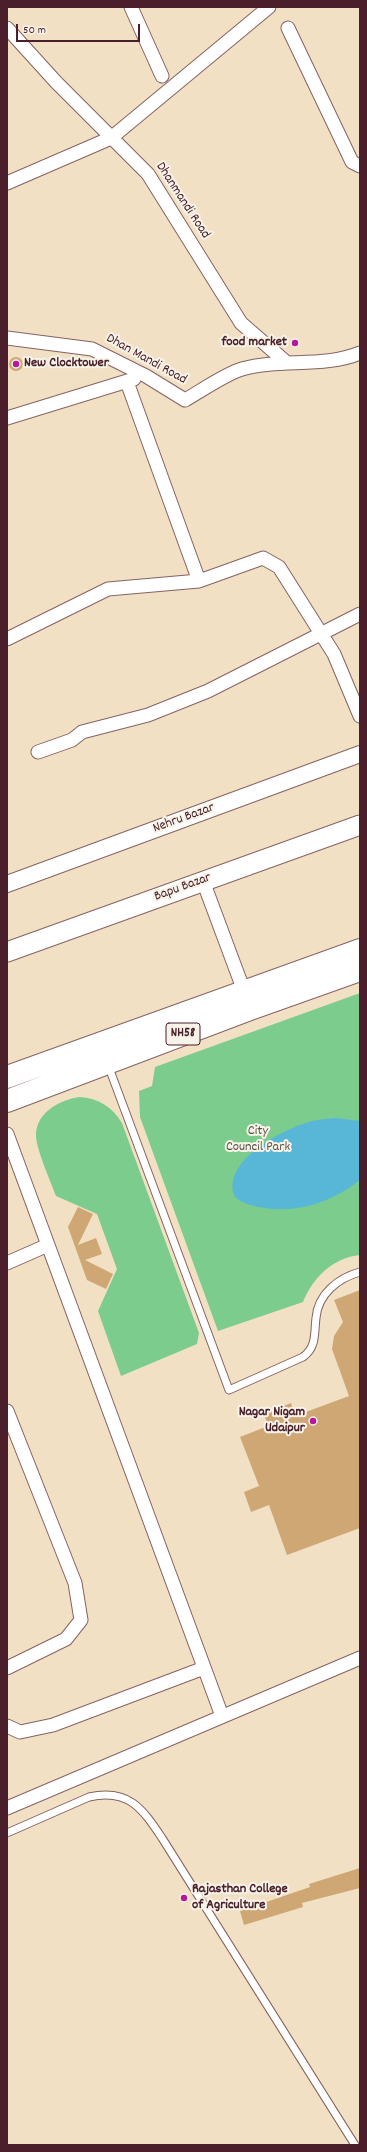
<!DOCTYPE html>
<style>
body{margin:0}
#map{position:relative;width:367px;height:2152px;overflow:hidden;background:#f2e0c4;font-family:Dekko,sans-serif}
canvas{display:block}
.frame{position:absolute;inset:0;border:8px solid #4a1f2b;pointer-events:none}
.scale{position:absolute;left:16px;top:24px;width:124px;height:18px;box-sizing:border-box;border:2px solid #4a1f2b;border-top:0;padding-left:5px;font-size:12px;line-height:14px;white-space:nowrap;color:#4a1f2b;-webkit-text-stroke:3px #f7f3e8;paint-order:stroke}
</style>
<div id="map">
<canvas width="367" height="2152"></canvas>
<div class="frame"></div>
<div class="scale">50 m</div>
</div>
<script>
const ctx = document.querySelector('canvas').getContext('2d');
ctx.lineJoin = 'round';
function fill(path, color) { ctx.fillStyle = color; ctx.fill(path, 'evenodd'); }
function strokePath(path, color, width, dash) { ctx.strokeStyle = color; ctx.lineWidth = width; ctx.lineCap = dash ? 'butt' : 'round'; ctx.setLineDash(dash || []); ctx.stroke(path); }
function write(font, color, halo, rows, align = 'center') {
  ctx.font = font + ' Dekko,sans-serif'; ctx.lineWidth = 4; ctx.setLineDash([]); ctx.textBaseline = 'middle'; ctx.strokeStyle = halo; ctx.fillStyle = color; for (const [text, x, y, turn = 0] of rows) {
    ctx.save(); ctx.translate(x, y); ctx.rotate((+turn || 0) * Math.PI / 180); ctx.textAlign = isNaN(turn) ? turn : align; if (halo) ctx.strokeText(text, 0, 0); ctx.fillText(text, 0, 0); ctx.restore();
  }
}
const green = new Path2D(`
 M360,993V1255C333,1258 313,1277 303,1302L218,1331L140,1117L139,1091L152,1086L155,1067Z
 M79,1097C99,1098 112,1107 122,1123L199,1333L197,1344L121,1376L98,1311L117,1269L97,1214L56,1196C51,1182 35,1147 36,1134C37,1112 60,1100 79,1097Z`);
const water = new Path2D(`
 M336,1118L360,1121V1180C332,1202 299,1213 264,1208C253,1206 243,1204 235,1197C220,1163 279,1131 306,1123C316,1119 326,1119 336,1118Z`);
const building = new Path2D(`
 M9 364a7 7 0 1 1 14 0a7 7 0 1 1-14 0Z
 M78,1207L93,1214L78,1245L96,1238L102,1254L85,1260L113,1274L106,1289L87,1280L68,1227Z
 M360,1290V1528L287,1555L269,1505L251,1512L244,1492L259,1486L240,1437L268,1426L264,1414L291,1403L295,1416L349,1396L332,1349L334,1336L343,1322L334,1300Z
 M360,1868V1888L302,1903L303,1907L244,1925L240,1911L310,1887L309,1884Z`);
const service = new Path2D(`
 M108,1065L229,1390L303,1357C317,1347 314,1333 316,1318C318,1294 338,1278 360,1272
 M7,1833L89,1797C128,1788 142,1808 162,1838L355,2145`);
const minor = new Path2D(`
 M131,7L162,76
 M7,28L56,82L148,174L241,323L287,363
 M288,28L352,162L360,166
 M7,183L111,138L269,7
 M7,338L92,349L146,376L185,400C201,391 225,374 242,369C280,358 324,368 360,353
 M7,418L134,379
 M199,581L263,558L279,567L334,654L360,716
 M7,639L108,589L199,581L127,382
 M38,752L72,740L82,732L148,715L208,691L360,614
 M203,881L244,991
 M7,1134L222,1716
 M7,1263L48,1245
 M7,1411L75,1583L81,1620L66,1639L7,1668
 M7,1726L20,1732L53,1725L204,1668
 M7,1808L360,1658`);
const tertiary = new Path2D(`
 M7,884L360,754`);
const secondary = new Path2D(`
 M7,952L360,825`);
const trunk = new Path2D(`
 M7,1077L360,950
 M7,1101L250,1009L360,970`);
const markers = [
 [295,343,4,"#b5179e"],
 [16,364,4,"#b5179e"],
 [313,1421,4,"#b5179e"],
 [184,1898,4,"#b5179e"]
];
const shields = [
 [183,1034,34]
];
const shieldNames = [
 ["NH58",183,1034]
];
const streetNames = [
 ["Dhanmandi Road",182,201,57],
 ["Dhan Mandi Road",146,360,29],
 ["Nehru Bazar",184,819,-20],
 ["Bapu Bazar",183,888,-20]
];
const poiNames = [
 ["food market",287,343],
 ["New Clocktower",24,364,"left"],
 ["Nagar Nigam",305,1413],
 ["Udaipur",305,1429],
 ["Rajasthan College",192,1890,"left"],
 ["of Agriculture",192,1906,"left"]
];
const parkNames = [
 ["City",258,1132],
 ["Council Park",258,1148]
];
fill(green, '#7bcc8d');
fill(water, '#58b7d7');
fill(building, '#cea774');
strokePath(service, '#856361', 9);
strokePath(minor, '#856361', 15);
strokePath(tertiary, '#856361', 18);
strokePath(secondary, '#856361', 21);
strokePath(trunk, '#856361', 24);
strokePath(service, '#fff', 7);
strokePath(minor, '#fff', 13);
strokePath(tertiary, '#fff', 16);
strokePath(secondary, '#fff', 19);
strokePath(trunk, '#fff', 22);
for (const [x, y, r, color] of markers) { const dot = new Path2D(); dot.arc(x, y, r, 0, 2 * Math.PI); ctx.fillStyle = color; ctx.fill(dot); strokePath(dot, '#f7f3e8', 1.5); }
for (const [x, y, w] of shields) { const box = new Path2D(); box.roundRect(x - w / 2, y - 11, w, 22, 3); ctx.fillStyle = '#f7f3e8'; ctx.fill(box); strokePath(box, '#4a1f2b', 1); }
write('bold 13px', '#4a1f2b', null, shieldNames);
write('14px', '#4a1f2b', '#f7f3e8', streetNames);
write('bold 14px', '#4a1f2b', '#f7f3e8', poiNames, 'right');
write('14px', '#595348', '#f7f3e8', parkNames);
</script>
